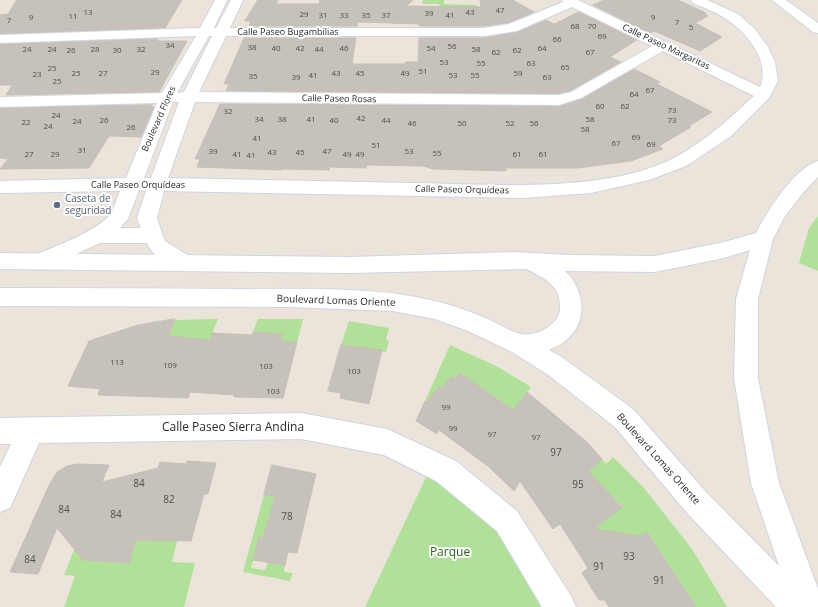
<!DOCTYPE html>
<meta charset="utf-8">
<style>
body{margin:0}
canvas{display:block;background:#ebe4db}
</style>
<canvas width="818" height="607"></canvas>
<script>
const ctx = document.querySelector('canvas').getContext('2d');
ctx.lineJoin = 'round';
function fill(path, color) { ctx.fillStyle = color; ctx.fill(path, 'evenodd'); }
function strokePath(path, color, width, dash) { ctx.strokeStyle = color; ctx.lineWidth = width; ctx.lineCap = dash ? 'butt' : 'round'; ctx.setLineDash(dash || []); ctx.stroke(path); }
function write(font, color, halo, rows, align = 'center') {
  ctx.font = font + ' "Open Sans",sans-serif'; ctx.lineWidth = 4; ctx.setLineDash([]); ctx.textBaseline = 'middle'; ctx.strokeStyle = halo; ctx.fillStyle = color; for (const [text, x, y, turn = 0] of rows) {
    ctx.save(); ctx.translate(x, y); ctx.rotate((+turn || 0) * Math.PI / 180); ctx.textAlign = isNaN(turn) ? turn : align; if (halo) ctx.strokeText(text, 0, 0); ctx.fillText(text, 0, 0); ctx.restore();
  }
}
const green = new Path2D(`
 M423,0H444V4L477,5V7H467L468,10H439V4H422Z
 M818,216V271L799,263L809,228Z
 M218,319L196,372L168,336L175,320Z
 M258,319H303L297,342L281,341L283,335L253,332Z
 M349,321L389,328L386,340L389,341L386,352L341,345Z
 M450,345L498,367L531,387L522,399L535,410L498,411L502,402L460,373L455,379L451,377L442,388L439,386L427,402L425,401Z
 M613,457L644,488L692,549L727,607H696L647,532L639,536L589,533L622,506L603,487L587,483L589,473L602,459L606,464Z
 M428,473L488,514L555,607H365Z
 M264,495L275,496L263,538H259L251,568L265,570L268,562L285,565L284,572L293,573L290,581L243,572Z
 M78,540L76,548L79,556H86L92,561L128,563L136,540L177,541L172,562L195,563L184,607H64L75,576L64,575Z`);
const building = new Path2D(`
 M17,0H182L165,28L0,34V15L8,14Z
 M258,0H278L276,4H319L320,0H413L406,6L481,7L480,0H513L534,12L509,23L484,26H419V24L358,22L357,26H249L251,21H245Z
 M605,0H678L706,13L705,14L708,16L695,23L722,37L700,51L654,31L650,33L593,5Z
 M579,12L637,40L610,57L621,62L570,91L558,94L226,91L229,84H224L244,38H356L352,64H405V62H418L419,38H484L517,32L546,20L554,24Z
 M158,39L157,41H187L159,92L6,95L12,85H0V44Z
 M634,69L660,82L657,84L712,112L689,126L691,127L659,146L663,149L631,161L578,168H506V171L433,169L423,166L367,165L366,168L330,167L329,170L282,169L281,170L197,167L200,159H195L220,104L559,106L582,99Z
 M152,105L151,107H154L141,137L109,136L89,168L0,169L8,159L0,158V108Z
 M175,319L168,336L210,340L212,333L252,335L253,332L283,334L281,341L297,342L283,398L234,397V395L190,392L188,398L98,395L100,389L68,386L89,341L138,325Z
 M341,345L382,350L369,404L340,398L341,393L328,391Z
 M460,373L513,410L527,392L587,442L602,459L589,472L622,507L594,529L639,536L647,532L696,607H609L605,600H599L582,573L588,568L560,524L553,529L520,481L514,491L489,467L439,430L437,434L416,421L425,401L427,402L439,386L442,388L451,377L455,379Z
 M187,461L216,463L208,494H204L191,541L136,540L129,563L83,560L57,528L38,574L10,572L50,483L57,472L67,466L77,464L109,465L102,482L158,468L160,462L187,464Z
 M272,465L316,474L297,553L288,552L285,565L253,560L259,537L263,538L275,496L264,495Z`);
const minor = new Path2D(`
 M215,0H227L214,28H216L231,0H243L230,28H484L509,24L563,2L562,0H578L760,87C771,63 748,34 729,21C719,13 704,8 693,3L691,0H707L738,14L755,29L768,47L775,62L778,81L769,98L731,136L686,166L649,180L591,193L522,198L164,191L157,218L163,236L165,241L189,256L192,262L189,268C174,273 153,257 147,243H100L48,267L41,269L34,267L31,261L34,255C52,248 100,230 110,214C115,207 117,198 120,191L0,193V181L126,178L157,103L0,107V97L162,93L196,36L0,43V35L200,28ZM572,7L652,46L571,92L558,95L199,92L226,36H484L517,31ZM209,36H212L184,92L177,93ZM663,51L754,96C729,119 704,142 674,158C605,194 488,184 411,183C330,181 249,180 168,178L195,102L559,105L581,98ZM173,102H179L151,178H144ZM139,190L146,191L137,218L141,228H120L128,219Z
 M772,0H786L818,23V33L813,32Z
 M301,413L387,429L456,461L517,511L571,596L576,607H542L497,531L436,481L384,455L301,439L39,443L10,508L0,512V467L11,444H0V418Z`);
const tertiary = new Path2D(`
 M818,161V177L802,194L785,216L773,239L758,299V378L779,483L818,589V607H776L687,513L615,427L547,374L512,352L468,331L435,319L393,311L288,307L0,306V288C81,288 162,288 243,289C299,289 361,287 416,297C439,301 462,308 483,317C494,321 510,332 521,334C536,337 559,325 560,309C562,286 543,277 526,269L349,273L0,269V253L349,257L515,252L569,255L655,256L724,242L756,233C767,212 794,168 818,161ZM750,250L736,299L734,378L751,483L779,566L707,493L633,409L563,358L549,350C554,347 561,345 565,341C589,323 585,289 565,271L655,272L724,258Z`);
const markers = [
 [57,205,4,"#5c6f8a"]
];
const numberNames = [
 ["47",500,11],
 ["13",88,13],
 ["43",470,13],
 ["39",429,14],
 ["29",304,15],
 ["31",323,16],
 ["33",344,16],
 ["35",366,16],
 ["37",386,16],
 ["41",450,16],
 ["11",73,17],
 ["9",31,18],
 ["9",653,18],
 ["7",9,21],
 ["7",677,23],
 ["68",575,27],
 ["70",592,27],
 ["5",691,28],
 ["69",602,37],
 ["66",557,40],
 ["34",170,46],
 ["56",452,47],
 ["38",252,48],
 ["40",276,49],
 ["42",300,49],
 ["46",344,49],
 ["54",431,49],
 ["64",542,49],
 ["24",27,50],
 ["24",52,50],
 ["28",95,50],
 ["32",141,50],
 ["44",319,50],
 ["58",476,50],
 ["26",71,51],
 ["30",117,51],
 ["62",517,51],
 ["62",496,53],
 ["67",590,53],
 ["53",444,63],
 ["55",481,64],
 ["63",531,64],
 ["65",565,68],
 ["25",52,69],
 ["51",423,72],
 ["29",155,73],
 ["25",76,74],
 ["27",103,74],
 ["43",336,74],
 ["45",360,74],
 ["49",405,74],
 ["59",518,74],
 ["23",37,75],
 ["41",313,76],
 ["53",453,76],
 ["55",475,76],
 ["35",253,77],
 ["39",296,78],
 ["63",547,78],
 ["25",57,82],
 ["67",650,91],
 ["64",634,95],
 ["60",600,107],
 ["62",625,107],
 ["73",672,111],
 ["32",228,112],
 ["24",56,116],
 ["42",361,119],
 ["34",259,120],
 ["38",282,120],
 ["41",311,120],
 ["58",590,120],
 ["26",104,121],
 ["40",334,121],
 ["44",386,121],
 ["73",672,121],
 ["24",77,122],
 ["22",26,123],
 ["46",412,124],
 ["50",462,124],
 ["52",510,124],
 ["56",534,124],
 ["24",48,127],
 ["26",131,128],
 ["58",585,130],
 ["69",636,138],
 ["41",257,139],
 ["67",616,144],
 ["69",651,145],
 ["51",376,146],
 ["31",82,151],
 ["39",213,152],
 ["47",327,152],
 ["53",409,152],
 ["43",272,153],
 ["45",300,153],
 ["55",437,154],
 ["27",29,155],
 ["29",55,155],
 ["41",237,155],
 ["49",347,155],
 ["49",360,155],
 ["61",517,155],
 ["61",543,155],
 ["41",251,156],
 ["113",117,363],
 ["109",170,366],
 ["103",266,367],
 ["103",354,372],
 ["103",273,392],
 ["99",446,408],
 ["99",453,429],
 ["97",492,435],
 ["97",536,438]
];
const farStreetnames = [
 ["Calle Paseo Bugambilias",288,32],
 ["Calle Paseo Margaritas",666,47,25],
 ["Calle Paseo Rosas",339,99,1],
 ["Boulevard Flores",159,119,-66],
 ["Calle Paseo Orquídeas",138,185],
 ["Calle Paseo Orquídeas",462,190,1]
];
const serviceNames = [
 ["Caseta de",65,199],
 ["seguridad",65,211]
];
const streetNames = [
 ["Boulevard Lomas Oriente",336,301,2],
 ["Boulevard Lomas Oriente",658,459,48]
];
const nearNumbernames = [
 ["97",556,453],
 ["84",139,484],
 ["95",578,485],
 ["82",169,500],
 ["84",64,510],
 ["84",116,515],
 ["78",287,517],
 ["93",629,557],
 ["84",30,560],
 ["91",599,567],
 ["91",659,581]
];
const nearStreetnames = [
 ["Calle Paseo Sierra Andina",233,428]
];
const nearParknames = [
 ["Parque",450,553]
];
fill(green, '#b1e198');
fill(building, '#c6c1ba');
strokePath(building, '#c6c0b5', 1);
strokePath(minor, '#d0d4e2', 2);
strokePath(tertiary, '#d0d4e2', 2);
fill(minor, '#fff');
fill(tertiary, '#fff');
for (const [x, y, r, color] of markers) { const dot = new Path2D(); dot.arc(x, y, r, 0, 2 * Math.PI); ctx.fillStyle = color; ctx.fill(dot); strokePath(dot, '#fff', 1.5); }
write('8px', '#504f4d', null, numberNames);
write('9px', '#292929', '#fff', farStreetnames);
write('10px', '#4e5e75', '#fff', serviceNames, 'left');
write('10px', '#292929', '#fff', streetNames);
write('10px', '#504f4d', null, nearNumbernames);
write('12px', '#292929', '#fff', nearStreetnames);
write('12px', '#2a641b', '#fff', nearParknames);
</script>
